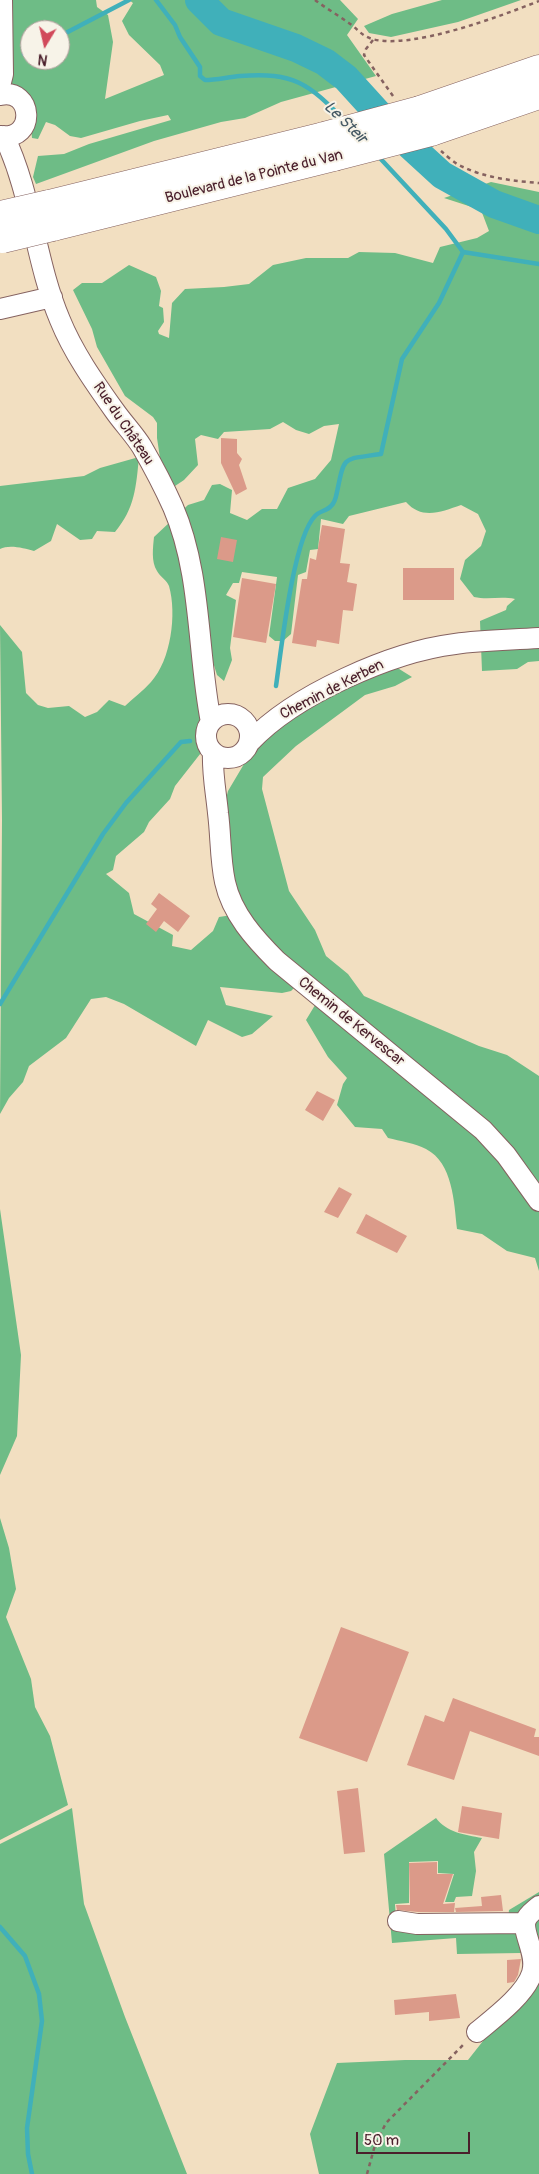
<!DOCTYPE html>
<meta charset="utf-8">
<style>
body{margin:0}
#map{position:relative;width:539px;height:2174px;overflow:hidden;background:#f2dfc1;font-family:Pangolin,sans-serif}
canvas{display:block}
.north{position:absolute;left:20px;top:20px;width:50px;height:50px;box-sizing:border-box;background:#f7f3e8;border:1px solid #b29e9c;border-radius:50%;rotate:189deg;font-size:14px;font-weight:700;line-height:20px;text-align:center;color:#4a1f2b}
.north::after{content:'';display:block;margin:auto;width:18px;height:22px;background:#d1495b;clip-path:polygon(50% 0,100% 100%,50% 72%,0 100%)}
.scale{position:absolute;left:356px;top:2132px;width:114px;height:22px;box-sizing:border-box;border:2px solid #4a1f2b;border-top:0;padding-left:6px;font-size:15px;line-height:18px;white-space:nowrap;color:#4a1f2b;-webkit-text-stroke:4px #f7f3e8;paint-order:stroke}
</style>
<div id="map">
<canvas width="539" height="2174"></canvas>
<div class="north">N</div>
<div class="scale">50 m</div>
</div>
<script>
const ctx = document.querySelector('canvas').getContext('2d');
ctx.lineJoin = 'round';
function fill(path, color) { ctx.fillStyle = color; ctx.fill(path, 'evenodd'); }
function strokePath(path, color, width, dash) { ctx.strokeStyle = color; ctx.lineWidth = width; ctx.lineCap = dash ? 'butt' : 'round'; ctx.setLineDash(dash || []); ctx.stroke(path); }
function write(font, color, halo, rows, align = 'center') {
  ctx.font = font + ' Pangolin,sans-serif'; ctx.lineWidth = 4; ctx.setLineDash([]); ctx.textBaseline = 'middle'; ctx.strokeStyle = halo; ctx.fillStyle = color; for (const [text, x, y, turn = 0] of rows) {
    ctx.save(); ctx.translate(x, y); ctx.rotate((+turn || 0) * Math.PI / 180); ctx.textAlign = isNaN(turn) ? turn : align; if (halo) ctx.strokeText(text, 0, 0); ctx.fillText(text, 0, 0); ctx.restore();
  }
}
const forest = new Path2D(`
 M0,0H96L97,7L108,15L113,42L105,99L164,75L160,65L129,35L122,21L133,3L129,0H340L358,19L347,35L376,76L281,102L245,118L221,122L154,141L36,184L33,177L38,156L64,154L89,144L171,120L168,115L140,121L81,138L70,136L55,125L46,122L38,139L32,138L31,127L5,74ZM30,30H60V60H30Z
 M442,0H521L458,22L391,37L369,33L364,26L392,14Z
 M491,182L539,192V661L528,662L517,669L482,671L480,621L506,610L507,606L515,599C501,596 488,600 474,597L460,579L465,560L481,546L486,531L478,514L461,505C441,512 422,520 406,502L349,516L343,524L321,519L318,549L310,550L306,572L298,575L291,634L283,641H275L269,636L277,577L242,572L239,583H233L226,595L236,600L230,648L232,660L224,681L217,675L212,659L199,732L204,749L175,786L170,799L149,822L144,832L116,856L113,870L106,874L129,893L134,914L173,935L172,946L191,950L213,931L219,917L232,915L222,815L228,791L244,764L267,735L325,695L396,667L412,677L395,686L365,695L296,746L263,777L262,789L289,891L315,930L326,956L348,974L364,996L479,1046L507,1055L539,1076V1271L535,1258L507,1251L482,1234L457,1229C454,1202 453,1163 426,1149C415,1143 400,1141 388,1138L382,1129L355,1127L337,1105L343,1084L347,1078L328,1057L306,1020L323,992L305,977L291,991L282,993L220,987L226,1005L273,1016L252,1034L242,1037L208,1020L196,1046L124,1004L106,997L91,999L66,1038L29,1066L23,1082L9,1098L0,1114L2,820L0,625L22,652L26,693L38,705L48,708L69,706L85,717L97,712L109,700L125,706C133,698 143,691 151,682C171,660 177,614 169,586C167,580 160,577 157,571C151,562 153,547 154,537L188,505L204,500L212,485L220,484L232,490L230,513L247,520L262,509H277L288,488L315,479L331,460L339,424L324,426L309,434L296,430L283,422L270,429L224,432L218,439L201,435L195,439L198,465L184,480L175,486L160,458L157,438V423L153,417L125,396L97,347L92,329L73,290L82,283H102L129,265L156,277L161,291L159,306L163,308L164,322L158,331L159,334L169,338L172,303L185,289L224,287L249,284L273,265L306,258H348L359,252L395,253L433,263L440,247L477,238L489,231L481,210L444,198Z
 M139,457C136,487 135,508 115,532L97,531L92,539L80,540L57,524L51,541L34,551C24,548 9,544 0,549V486L84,476L100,468Z
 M0,1209L21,1355L17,1436L0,1475Z
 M0,1518L9,1548L16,1589L6,1617L31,1679L35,1707L50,1736L68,1805L0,1840Z
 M72,1808L84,1904L125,2017L187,2174H0V1844Z
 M436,1818C446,1832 465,1835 482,1838L474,1852L476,1871L472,1896L456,1897L454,1902H445L454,1874L438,1873V1861L409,1862V1903L395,1904L396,1919H508L509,1910L539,1892V2174H319L310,2134L337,2063L405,2060H468L498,2022L535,1950L521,1953L457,1954L456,1938L392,1943L384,1854Z`);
const stream = new Path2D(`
 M156,0L175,25L180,37L200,67V76L205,80C216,80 228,77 240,76C294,72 308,83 345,121
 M60,36L129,0
 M24,54L30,51
 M378,156L446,229L463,252L539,264
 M276,686C281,652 293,538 315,516C319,511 327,511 331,506C335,503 336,497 337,492C345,454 342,460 381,454L402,359L439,303L463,252
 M0,1004L103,834L126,803L181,742L190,741
 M0,1927L25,1956L39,1994L42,2021L27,2128L28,2154L32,2174`);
const river = new Path2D(`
 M199,0L221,22L296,48L325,62L346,78L395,132L442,175L494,204L539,220`);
const building = new Path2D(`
 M221,438L237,439V453L242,459L239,465L247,489L236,495L221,463Z
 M322,525L345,529L340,563L350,564L347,582L357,584L353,611L343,610L339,644L317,640L316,647L292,643L302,579H307L310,558L316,560Z
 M221,537L237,540L233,562L217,559Z
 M403,568H454V600H403Z
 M242,578L276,584L266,643L233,637Z
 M159,893L190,916L178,932L164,921L156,932L146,924L157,909L151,904Z
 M317,1091L335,1100L323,1121L305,1110Z
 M339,1187L352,1194L338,1218L324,1212Z
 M366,1214L407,1236L397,1253L356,1233Z
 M341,1627L409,1652L367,1762L299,1738Z
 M453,1698L536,1729L534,1737H539V1756L470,1731L454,1780L407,1765L425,1715L444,1722Z
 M358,1788L365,1852L344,1854L337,1791Z
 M462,1806L502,1813L499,1839L458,1832Z
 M437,1862V1874H453L443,1904L455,1903L454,1912H418L397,1910L396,1905H410L409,1863Z
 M501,1895L503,1911L456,1912L455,1908L482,1906L481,1897Z
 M521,1959L518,1975L514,1982L507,1983V1960Z
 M456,1994L460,2018L429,2021V2012L395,2015L394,2000Z`);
const path = new Path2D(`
 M315,0C327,9 341,17 353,26C360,32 363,36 372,39C411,50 501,16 539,1
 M373,40L366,49L364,55L393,96
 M441,151C447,156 455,164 463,167C486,178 514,181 539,183
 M367,2174L375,2145L386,2123L464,2044`);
const minor = new Path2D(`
 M0,86L3,74L2,0
 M0,95C33,87 37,141 0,136
 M4,136C32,194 35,261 60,320C73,352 94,382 114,410C123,423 134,434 142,447C153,466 164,487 173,507C202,574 197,651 211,722
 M0,309L52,297
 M206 736a22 22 0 1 1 44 0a22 22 0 1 1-44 0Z
 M250,742C294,695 391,652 455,644C483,640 511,640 539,638
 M213,752C212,773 216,792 218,813C221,836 220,859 225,882C232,914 255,939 277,961L483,1130L506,1155L539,1201
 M398,1921L417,1924L525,1923
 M477,2032C494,2018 526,1994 532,1973C538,1954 521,1932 526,1920C528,1914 535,1910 539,1906`);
const highway = new Path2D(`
 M420,110L539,69
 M431,132L539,95
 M49,204L324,136
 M53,227L334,157`);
const highwayBridge = new Path2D(`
 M324,136L420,110
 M334,157L431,132
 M0,215L49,204
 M3,239L53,227`);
const streetNames = [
 ["Boulevard de la Pointe du Van",254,177,-14],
 ["Rue du Château",123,424,56],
 ["Chemin de Kerben",332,690,-27],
 ["Chemin de Kervescar",351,1022,39]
];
const waterNames = [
 ["Le Steir",345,123,44]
];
fill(forest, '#6ebc86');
strokePath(stream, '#40b0ba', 4.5);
strokePath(river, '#40b0ba', 28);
fill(building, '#db9a89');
strokePath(minor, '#856260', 22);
strokePath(highway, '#856260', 29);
strokePath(path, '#856260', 2.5, [4, 4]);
strokePath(minor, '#fff', 20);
strokePath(highway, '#fff', 28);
strokePath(highwayBridge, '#856260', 29, []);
strokePath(highwayBridge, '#fff', 28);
write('15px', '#4a1f2b', '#f7f3e8', streetNames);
write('italic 16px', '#465964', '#f7f3e8', waterNames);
</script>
